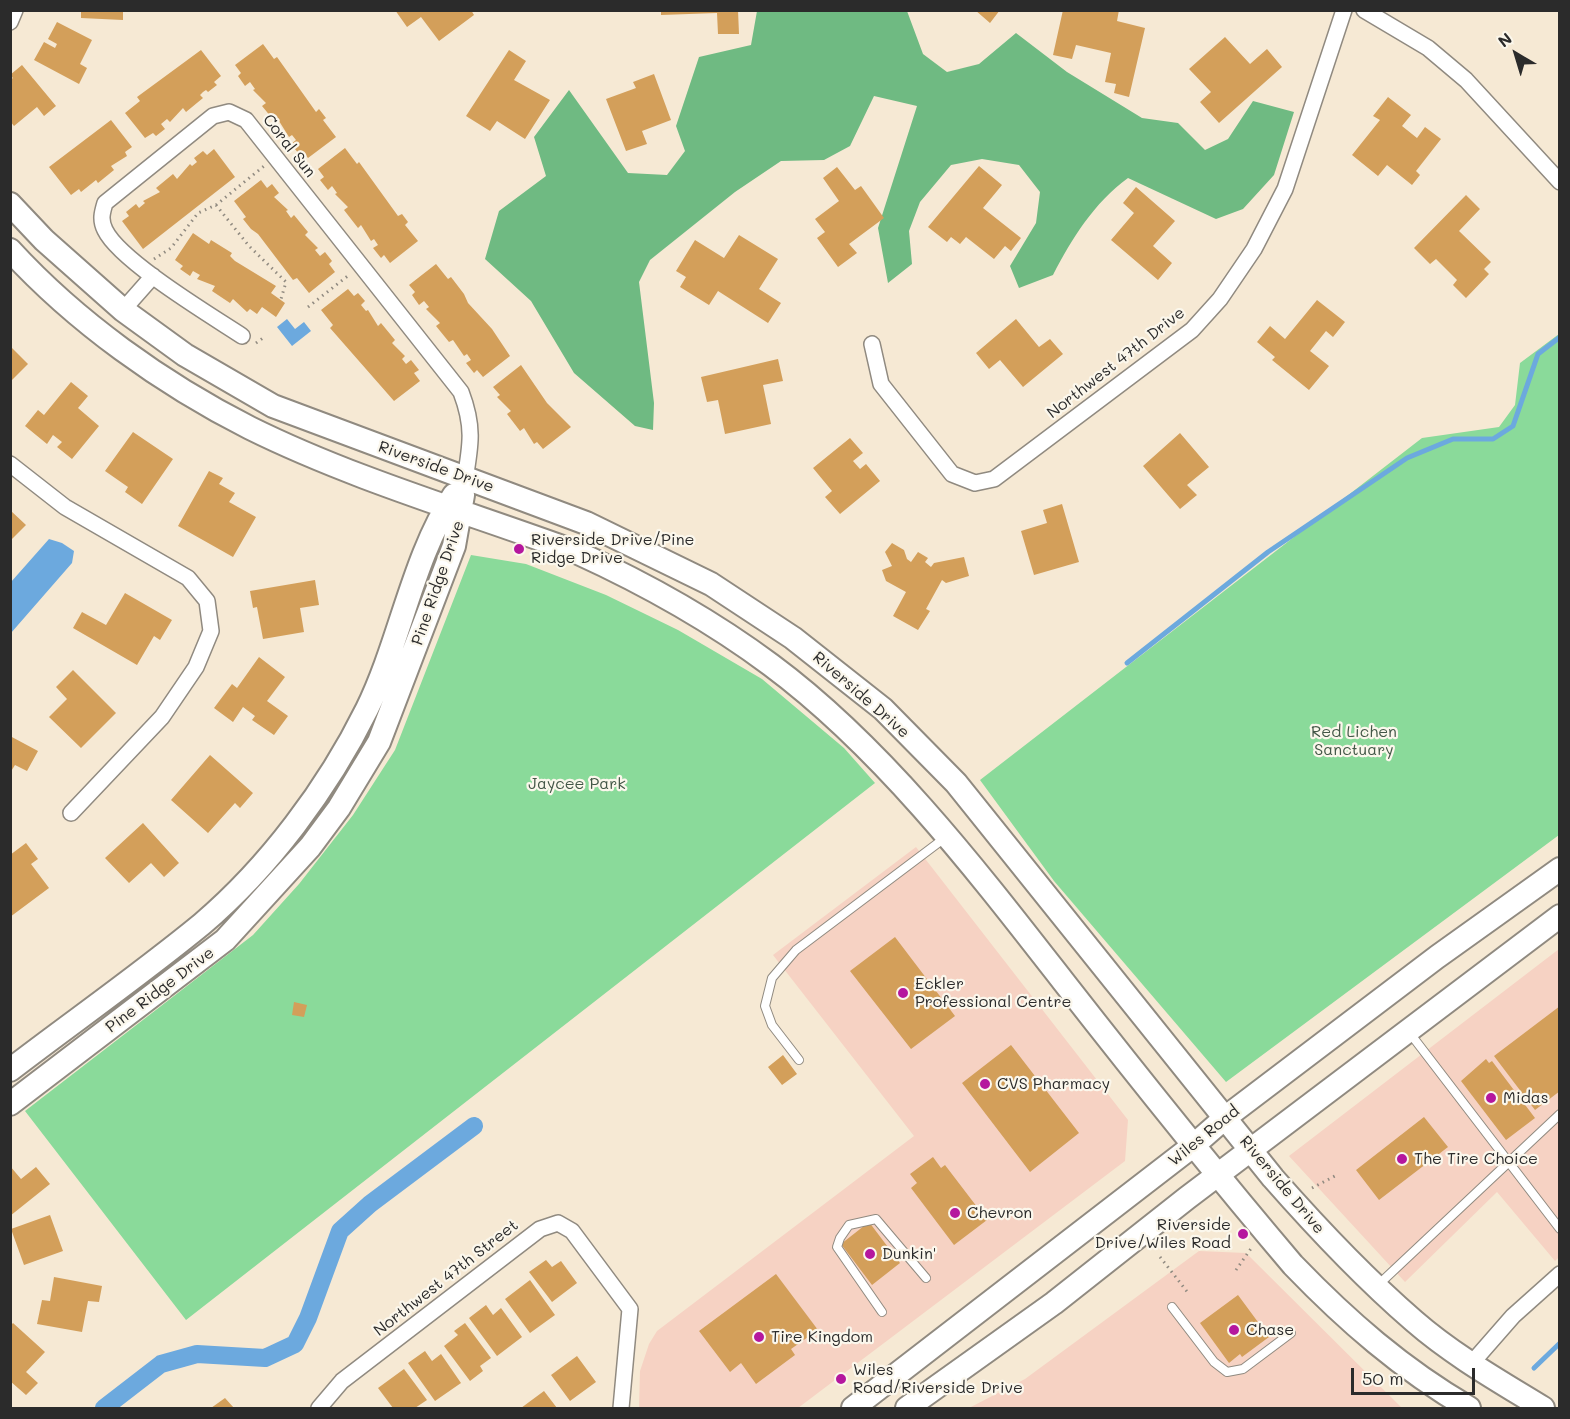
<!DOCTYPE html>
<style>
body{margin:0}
#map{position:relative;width:1570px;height:1419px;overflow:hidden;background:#f6e9d4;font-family:Mali,sans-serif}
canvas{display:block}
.frame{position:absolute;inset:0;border:12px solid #2b2b2b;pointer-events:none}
.north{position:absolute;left:1486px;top:24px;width:60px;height:60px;-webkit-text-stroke:4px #fbf7ec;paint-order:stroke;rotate:322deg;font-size:16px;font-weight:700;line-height:24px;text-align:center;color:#2b2b2b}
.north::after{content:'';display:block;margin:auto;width:21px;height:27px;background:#2b2b2b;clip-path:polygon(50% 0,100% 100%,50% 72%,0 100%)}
.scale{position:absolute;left:1351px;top:1368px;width:124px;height:27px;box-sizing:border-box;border:3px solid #2b2b2b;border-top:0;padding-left:8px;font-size:18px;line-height:21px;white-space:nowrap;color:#2b2b2b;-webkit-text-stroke:4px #fbf7ec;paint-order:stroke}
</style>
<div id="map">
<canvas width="1570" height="1419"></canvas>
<div class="frame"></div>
<div class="north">N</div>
<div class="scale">50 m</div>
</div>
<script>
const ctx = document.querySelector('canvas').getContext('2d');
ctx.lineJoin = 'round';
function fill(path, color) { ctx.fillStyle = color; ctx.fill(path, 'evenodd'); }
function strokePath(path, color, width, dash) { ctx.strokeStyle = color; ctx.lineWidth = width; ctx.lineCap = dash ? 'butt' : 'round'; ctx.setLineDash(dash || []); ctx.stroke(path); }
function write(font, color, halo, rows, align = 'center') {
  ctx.font = font + ' Mali,sans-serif'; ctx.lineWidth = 4.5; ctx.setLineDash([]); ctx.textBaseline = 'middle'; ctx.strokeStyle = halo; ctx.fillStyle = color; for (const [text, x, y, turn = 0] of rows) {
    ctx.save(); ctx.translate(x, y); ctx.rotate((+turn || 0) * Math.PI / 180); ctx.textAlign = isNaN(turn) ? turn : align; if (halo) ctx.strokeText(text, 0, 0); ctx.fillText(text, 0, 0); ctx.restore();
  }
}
const built = new Path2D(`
 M916,847L1128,1120L1125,1161L798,1408H639L640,1371L649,1344L657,1331L914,1136L773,955Z
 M1559,949L1560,1256L1555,1261L1497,1192L1405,1282L1289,1156Z
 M1199,1251L1246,1253L1402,1408H969L1025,1379Z`);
const green = new Path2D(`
 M1559,334V835L1226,1082L1054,881L980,780L1422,438L1499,427L1515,405L1520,363Z
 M471,555L526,564L606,595L678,630L762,679L844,748L875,783L186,1320L25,1111L253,935L299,884L353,815L395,750Z`);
const forest = new Path2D(`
 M757,11H907L923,54L947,72L979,64L1016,33L1067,72L1142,118L1178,123L1205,150L1228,139L1253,101L1294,112L1274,175L1243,209L1216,219L1128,178C1094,203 1072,238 1053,275L1019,288L1010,266L1036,223L1040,192L1019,165L982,159L951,165L920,202L909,231L912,264L888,283L878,228L917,106L874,96L850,146L824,160L781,161L735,192L650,260L639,282L654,403L653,430L635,426L574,373L531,301L485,259L499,211L546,176L534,137L569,90L628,173L667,175L685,151L676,126L699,57L751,45Z`);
const water = new Path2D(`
 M287,319L295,329L304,322L311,331L292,346L277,327Z
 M49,539L62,543L74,551L72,563L11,633V582Z`);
const stream = new Path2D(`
 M1127,663L1268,552L1407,458L1453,439H1493L1513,426L1538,354L1560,337
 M1534,1368L1560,1343`);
const canal = new Path2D(`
 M104,1408L161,1364L197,1354L265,1358L295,1344L308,1318L340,1231L370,1204L474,1126`);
const building = new Path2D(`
 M81,10H123V20L81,18Z
 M395,10H471L474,15L439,41L421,17L407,27Z
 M661,10H738L739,34H718L717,13L661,15Z
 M975,10H1000L990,23Z
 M1063,10H1119L1117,21L1145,28L1129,97L1114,93L1116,84L1105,82L1111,53L1076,45L1072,59L1053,55Z
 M57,22L92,40L80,64L87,68L79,84L34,60L44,42L55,48L57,44L48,39Z
 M1225,37L1250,64L1267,49L1282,67L1219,123L1200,102L1211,92L1189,69Z
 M263,44L274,59L277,57L316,112L319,109L326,118L323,120L336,137L308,158L302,151L299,154L291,144L296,140L292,135L289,137L279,121L276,123L262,106L266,103L253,90L255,89L250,82L245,86L238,76L241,73L235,65Z
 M201,50L221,76L214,82L217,85L208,92L206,90L203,92L200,95L203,98L186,112L183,108L170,122L167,119L161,124L165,129L156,136L153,133L145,138L125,113L140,101L137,97Z
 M509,50L526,61L514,80L550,100L525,139L497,121L490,131L466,116Z
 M22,65L56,106L44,116L37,107L14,126L10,121V80L13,78L10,75Z
 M654,74L671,120L642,131L647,144L626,151L606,99L636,88L633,82Z
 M1388,97L1411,115L1402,126L1417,138L1425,127L1441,139L1416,171L1420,175L1412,185L1387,165L1378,176L1352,155L1380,120L1373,116Z
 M111,120L132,147L125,152L127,156L111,166L114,170L98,183L96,180L81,192L79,189L71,195L49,167Z
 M345,148L357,164L359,162L398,216L402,214L408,222L405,225L418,241L390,263L384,255L381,258L373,248L378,245L374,239L371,241L361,225L358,228L344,210L348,207L335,194L337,193L332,186L328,190L320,180L324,177L318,169Z
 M214,149L235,177L143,249L122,221L129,216L126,212L136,204L139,208L145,203L143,201L160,192L156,188L173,174L177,179L190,164L192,166L197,162L194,158L203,151L207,155Z
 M979,166L1002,185L983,208L1021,238L1011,251L1005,246L994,259L966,237L960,244L951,237L947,242L928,227Z
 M837,167L855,190L861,186L884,218L849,244L857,253L838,267L817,238L825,232L815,219L839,201L823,178Z
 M261,180L267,188L272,184L279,193L274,197L288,210L286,211L291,218L294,215L308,232L305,235L318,248L315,250L320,256L325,252L332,261L329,264L335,272L309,293L297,278L293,280L258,234L251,229L243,219L246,217L234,201Z
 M1136,187L1175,221L1153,246L1172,263L1158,280L1111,240L1134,213L1123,203Z
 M1466,195L1480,209L1459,231L1491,262L1484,269L1489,274L1466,298L1453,285L1457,280L1436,259L1430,264L1414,248Z
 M193,233L209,244L211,240L232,253L230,256L235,261L276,286L271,293L285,303L276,317L262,307L257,314L250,309L247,312L233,299L230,303L212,291L215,286L197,279L200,275L193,271L190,276L180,269L183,266L175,260Z
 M739,235L778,259L759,289L781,303L768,323L718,291L709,305L680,287L686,277L676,271L695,240L724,258Z
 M436,264L448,279L451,277L464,294L468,303L492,329L510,356L483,377L477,370L474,373L466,363L471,360L467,354L464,356L453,340L449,342L436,326L440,323L426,309L429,307L424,301L419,305L412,295L415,292L409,285Z
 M348,289L354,296L358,293L365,301L361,305L366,311L368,310L378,326L381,323L395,340L392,343L405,356L402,359L406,364L411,360L419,370L414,373L420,381L394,401L330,328L333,325L321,310Z
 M1317,300L1345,322L1333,337L1326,331L1310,351L1329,366L1309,390L1272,360L1275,357L1257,342L1270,326L1285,339Z
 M1016,319L1039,347L1050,339L1063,354L1023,387L1000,360L989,369L976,353Z
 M10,346L28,364L10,382Z
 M778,359L783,381L763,385L771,424L725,434L718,400L707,402L701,377Z
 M521,365L547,403L571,427L543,449L537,442L534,444L524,428L520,431L507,414L511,411L497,397L500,395L493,387Z
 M71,382L88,396L78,408L99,426L72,459L57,447L62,442L53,435L47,444L25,426L38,410L44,415Z
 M133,432L173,459L142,504L125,492L128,487L105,471Z
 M1180,433L1209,467L1187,485L1197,495L1180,509L1143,466Z
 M850,438L863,453L853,461L860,469L866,464L880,481L840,514L825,497L832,491L813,468Z
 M209,471L223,478L219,484L235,493L229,502L256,517L233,557L178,526Z
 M1062,504L1079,562L1034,575L1021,531L1047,523L1043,510Z
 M10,510L26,525L10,541Z
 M892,543L904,550L907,559L911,562L918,552L928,558L925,562L931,567L934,563L964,557L969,576L946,583L942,580L926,609L930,611L918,630L893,616L906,592L886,581L882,570L892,566L885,552Z
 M315,580L319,605L300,608L304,632L263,639L257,607L253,608L250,591Z
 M125,593L172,620L160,640L154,636L137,665L73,628L82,612L106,625Z
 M259,657L285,677L267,701L288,716L274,735L252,720L255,716L243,707L233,722L214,708L232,684L237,688Z
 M73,670L116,713L81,748L49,717L67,699L56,687Z
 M10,736L38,751L27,771L15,765L10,773Z
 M210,755L253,793L240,808L235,803L208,833L171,800Z
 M143,823L179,863L164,877L151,863L129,883L105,858Z
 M26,843L38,859L31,864L49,888L10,917V855Z
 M895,937L955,1016L911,1049L850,971Z
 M294,1002L307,1005L304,1017L292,1015Z
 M1560,1006V1091L1535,1110L1494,1056Z
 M1011,1045L1079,1133L1030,1172L962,1083Z
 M783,1055L797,1074L782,1085L768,1067Z
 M1486,1059L1489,1063L1492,1061L1535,1118L1506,1140L1461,1081Z
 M1424,1117L1448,1147L1379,1200L1356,1170Z
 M933,1157L941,1168L945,1165L987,1220L954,1245L911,1188L917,1183L910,1174Z
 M10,1166L21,1179L36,1167L50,1184L10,1216Z
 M50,1215L63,1251L24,1265L11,1229Z
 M869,1222L900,1263L872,1285L841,1244Z
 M546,1260L552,1267L561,1261L577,1283L552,1302L529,1272Z
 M776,1274L818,1330L791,1349L795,1355L756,1384L741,1363L730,1372L699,1331Z
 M54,1277L102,1286L99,1302L88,1301L82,1332L37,1324L42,1300L50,1301Z
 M530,1280L555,1315L530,1333L505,1299Z
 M1238,1295L1269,1337L1242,1357L1240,1354L1229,1363L1200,1323Z
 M486,1305L493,1315L501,1308L522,1337L497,1356L469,1318Z
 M13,1323L45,1352L26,1372L38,1383L26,1395L10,1381V1326Z
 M465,1323L491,1358L480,1366L483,1371L470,1381L444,1346L458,1335L454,1331Z
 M425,1351L432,1361L441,1354L461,1383L435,1401L408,1363Z
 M577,1356L596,1382L570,1401L551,1375Z
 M404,1369L427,1400L415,1408H393L378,1388Z
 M544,1391L557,1408H521Z
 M225,1398L234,1408H211Z`);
const path = new Path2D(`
 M216,205L249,246L286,282L281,299
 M154,259L171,248L198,213L216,205L264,166
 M308,307L349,275
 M256,343L263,338
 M1312,1188L1335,1176
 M1160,1257L1189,1294
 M1236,1270L1252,1247`);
const lane = new Path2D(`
 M1409,1032L1560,1229
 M799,1060L772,1025L765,1006L772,978L796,950L946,837
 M1377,1286L1560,1114
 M1172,1307L1214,1362L1227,1372L1243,1369L1291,1333
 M882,1312L837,1247L840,1238L849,1225L876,1219L926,1278`);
const street = new Path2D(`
 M1364,10L1428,48L1466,80L1560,182
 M10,22L15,10
 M123,310L153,276
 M242,336C210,315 120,261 105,230C100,220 102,213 105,203L213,116L229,112L246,120L461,392C474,426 471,444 465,479
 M872,344L881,384L952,474L975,483L994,479L1192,330L1220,299L1254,249L1285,189L1344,10
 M10,464L65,507L188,578L207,601L211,631L196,667L162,717L71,813
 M1471,1364L1513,1316L1560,1274
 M319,1408L342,1381L540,1229L558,1223L572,1231L630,1309L621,1408`);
const secondary = new Path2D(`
 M10,204L44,240L123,310L185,355L273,406L586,523L711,584L793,638L883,709L956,783L1273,1178C1317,1228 1363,1277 1414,1321C1453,1355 1499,1381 1543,1408
 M10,250C76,322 163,384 250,428C353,479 467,512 576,552C644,583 712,621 771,665C883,748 978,872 1063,981C1138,1077 1214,1172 1293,1265C1347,1321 1402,1369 1469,1408
 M10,1070C74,1021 140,975 202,924C269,867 328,788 367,709C400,642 413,556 454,495
 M10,1104L225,940L310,847L339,808L379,742L454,546L463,495
 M853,1408L1194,1145L1226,1117L1437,957L1560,869
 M907,1408L1054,1303L1187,1198L1560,916`);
const markers = [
 [519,549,6,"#b5179e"],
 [903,993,6,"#b5179e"],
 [985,1084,6,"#b5179e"],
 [1491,1098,6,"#b5179e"],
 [1402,1159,6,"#b5179e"],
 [955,1213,6,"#b5179e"],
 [1243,1234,6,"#b5179e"],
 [870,1254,6,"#b5179e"],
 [1234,1330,6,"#b5179e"],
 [759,1337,6,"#b5179e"],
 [841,1379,6,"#b5179e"]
];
const streetNames = [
 ["Coral Sun",289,146,52],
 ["Northwest 47th Drive",1116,363,-38],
 ["Riverside Drive",436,467,20],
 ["Pine Ridge Drive",438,583,-71],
 ["Riverside Drive",861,695,41],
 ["Pine Ridge Drive",160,990,-37],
 ["Wiles Road",1204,1136,-39],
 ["Riverside Drive",1282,1185,50],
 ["Northwest 47th Street",446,1278,-38]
];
const poiNames = [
 ["Riverside Drive/Pine",531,540],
 ["Ridge Drive",531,558],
 ["Eckler",915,984],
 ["Professional Centre",915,1002],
 ["CVS Pharmacy",997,1084],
 ["Midas",1503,1098],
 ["The Tire Choice",1414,1159],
 ["Chevron",967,1213],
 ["Riverside",1231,1225,"right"],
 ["Drive/Wiles Road",1231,1243,"right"],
 ["Dunkin'",882,1254],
 ["Chase",1246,1330],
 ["Tire Kingdom",771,1337],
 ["Wiles",853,1370],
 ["Road/Riverside Drive",853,1388]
];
const parkNames = [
 ["Red Lichen",1354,732],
 ["Sanctuary",1354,750],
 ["Jaycee Park",577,784]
];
fill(built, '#f6d2c3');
fill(green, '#8ada9a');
fill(forest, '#6fba82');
fill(water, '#6ca9de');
strokePath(stream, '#6ca9de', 5);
strokePath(canal, '#6ca9de', 18);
fill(building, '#d39f5a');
strokePath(lane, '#908a80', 10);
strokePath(street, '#908a80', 18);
strokePath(secondary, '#908a80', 26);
strokePath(path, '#908a80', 3, [1.5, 4.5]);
strokePath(lane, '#fff', 8);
strokePath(street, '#fff', 15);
strokePath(secondary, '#fff', 22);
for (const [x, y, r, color] of markers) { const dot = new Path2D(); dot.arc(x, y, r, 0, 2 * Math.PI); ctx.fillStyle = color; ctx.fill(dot); strokePath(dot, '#fbf7ec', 2); }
write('16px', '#2b2b2b', '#fbf7ec', streetNames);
write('16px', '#2b2b2b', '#fbf7ec', poiNames, 'left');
write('16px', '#435747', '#fbf7ec', parkNames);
</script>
